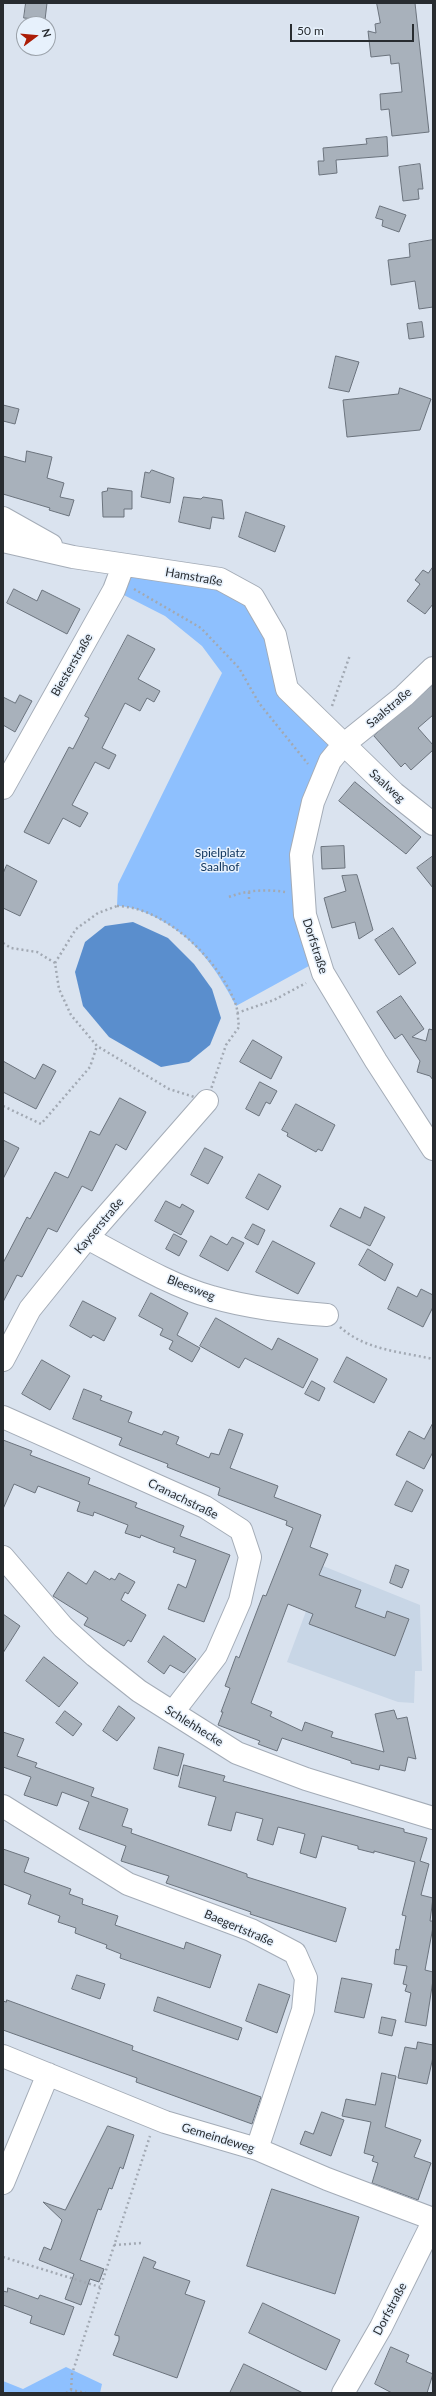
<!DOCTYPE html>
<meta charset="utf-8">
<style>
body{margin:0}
#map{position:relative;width:436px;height:2396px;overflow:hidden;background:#dae3ef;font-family:Lato,sans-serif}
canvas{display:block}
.frame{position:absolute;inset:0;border:4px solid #282c30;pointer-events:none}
.north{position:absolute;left:16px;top:16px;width:40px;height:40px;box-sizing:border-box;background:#e7f1fc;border:1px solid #9ba2aa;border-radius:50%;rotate:74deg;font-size:11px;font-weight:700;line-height:16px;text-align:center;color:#282c30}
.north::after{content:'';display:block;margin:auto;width:14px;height:18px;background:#ac1d07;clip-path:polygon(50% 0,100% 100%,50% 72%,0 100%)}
.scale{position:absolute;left:290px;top:24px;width:124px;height:18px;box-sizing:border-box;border:2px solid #282c30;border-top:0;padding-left:5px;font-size:12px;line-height:14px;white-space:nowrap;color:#282c30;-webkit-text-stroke:3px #e7f1fc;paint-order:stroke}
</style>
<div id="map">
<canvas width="436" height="2396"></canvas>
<div class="frame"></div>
<div class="north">N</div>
<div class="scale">50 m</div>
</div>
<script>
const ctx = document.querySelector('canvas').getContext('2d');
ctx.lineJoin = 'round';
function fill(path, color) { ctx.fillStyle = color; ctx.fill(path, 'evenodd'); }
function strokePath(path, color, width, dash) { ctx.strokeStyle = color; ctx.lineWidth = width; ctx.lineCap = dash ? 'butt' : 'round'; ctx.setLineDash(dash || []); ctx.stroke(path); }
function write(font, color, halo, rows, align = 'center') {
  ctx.font = font + ' Lato,sans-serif'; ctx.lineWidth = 3; ctx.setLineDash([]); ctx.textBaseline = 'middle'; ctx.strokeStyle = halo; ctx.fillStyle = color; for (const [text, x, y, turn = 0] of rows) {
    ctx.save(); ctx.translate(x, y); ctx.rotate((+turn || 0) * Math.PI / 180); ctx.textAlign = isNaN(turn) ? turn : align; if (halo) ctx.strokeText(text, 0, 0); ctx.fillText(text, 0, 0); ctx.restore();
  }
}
const built = new Path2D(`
 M323,1566L420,1605L422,1671H415L414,1703L398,1702L287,1662Z`);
const green = new Path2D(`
 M123,566L253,597L287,689L343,745L301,855L318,961L236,1006C216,968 195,937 155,917C142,911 132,906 117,906L118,884L222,673L202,646L165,616L114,590Z
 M66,2367L102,2384L100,2393H3V2381L23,2389Z`);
const water = new Path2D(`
 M133,922L168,938L194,964L212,989L221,1018L210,1045L189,1062L161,1067L109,1037L83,1006L75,972L85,942L105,926Z`);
const building = new Path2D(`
 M26,3H47L45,20L24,18Z
 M377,3H415L429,132L392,136L389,109L381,110L380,94L402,92L399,63L391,64L390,55L371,57L368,31L376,33L375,24L380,23Z
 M387,137L388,156L336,160L337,173L319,175L318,161H324L323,148L367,144L366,139Z
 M420,164L423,189H418L419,199L403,201L399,167Z
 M380,206L406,215L399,232L382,226L383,220L376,218Z
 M433,240V307L419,309L415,281L391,285L388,260L410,257L409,244Z
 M422,322L424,337L409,339L407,324Z
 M336,356L359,362L349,392L329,388Z
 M400,388L431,399L420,430L347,437L343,400L398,394Z
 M3,405L19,409L15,424L3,421Z
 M27,451L52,457L47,478L64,483L60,497L74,500L69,516L49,510L50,508L3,494V456L25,462Z
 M152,470L174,478L170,503L141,497L145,472L149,473Z
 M108,488L132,491V509H124V517H103L102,492L107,491Z
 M184,497L201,499L203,497L222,500L224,519L212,517L210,529L179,522Z
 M246,512L285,526L275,552L239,537Z
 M433,567V604L425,614L407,601L420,584L415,580L423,570L428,573Z
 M14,589L37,601L42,590L80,609L67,634L7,603Z
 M128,635L155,649L138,679L160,691L154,702L147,698L140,711L125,703L102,748L116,755L109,769L95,762L72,805L88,813L80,827L63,818L49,844L24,832L69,747L73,749L89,718L85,716Z
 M433,685V715L418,728L433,745V750L411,770L405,763L401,767L374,736Z
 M20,695L32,701L15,732L3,725V697L15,703Z
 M355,782L421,837L406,854L339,801Z
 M344,846L345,868L322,869L321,847Z
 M433,856V888L417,868Z
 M7,865L37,881L20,916L3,908V874Z
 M357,875L373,930L359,939L355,922L332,928L324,898L346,891L342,876Z
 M393,928L416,963L399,975L375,940Z
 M401,996L424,1029L412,1037L426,1041L429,1029L433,1030V1080L430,1076L417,1072L420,1061L402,1034L395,1039L377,1012Z
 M253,1040L282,1057L271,1079L240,1062Z
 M3,1061L35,1079L43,1064L56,1071L36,1109L3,1092Z
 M260,1082L277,1091L270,1104L266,1102L259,1116L246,1109Z
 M120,1098L146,1112L126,1150L116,1144L92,1191L82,1186L57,1232L48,1228L22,1277L17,1275L3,1302V1263L27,1217L30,1219L55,1172L68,1178L90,1131L99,1135Z
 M296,1104L335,1125L322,1151L318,1149L316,1152L287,1136L288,1133L282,1130Z
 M3,1140L19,1148L3,1179Z
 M205,1148L223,1157L208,1184L191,1175Z
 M259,1174L281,1186L268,1210L246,1198Z
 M166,1201L180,1208L182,1204L194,1211L181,1235L155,1221Z
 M365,1207L385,1217L370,1246L330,1226L340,1208L360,1218Z
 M253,1224L265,1230L258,1245L245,1238Z
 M174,1234L187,1241L179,1256L166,1249Z
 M211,1236L227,1245L232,1237L244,1243L228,1271L200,1256Z
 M273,1241L315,1263L298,1294L256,1272Z
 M368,1249L393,1264L385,1281L359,1265Z
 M398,1287L417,1297L421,1289L433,1295V1307L423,1327L388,1309Z
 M151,1293L188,1313L177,1335L200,1348L192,1362L169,1349L173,1341L160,1335L163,1329L139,1316Z
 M83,1301L116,1318L104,1341L93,1335L91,1338L70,1326Z
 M216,1318L272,1350L278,1338L318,1359L303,1388L245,1358L239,1368L200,1346Z
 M347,1357L387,1379L374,1403L334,1382Z
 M42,1360L70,1376L50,1410L22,1394Z
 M312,1381L325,1388L319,1401L305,1394Z
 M84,1389L102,1396L100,1400L132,1412L128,1422L162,1435L164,1431L179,1437L176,1444L209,1458L211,1453L219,1455L229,1429L243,1434L230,1468L278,1486L274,1497L321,1515L310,1547L328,1554L319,1575L361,1590L355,1607L385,1618L387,1611L409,1619L395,1656L309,1624L313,1614L288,1604L251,1703L272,1712L270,1716L302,1731L305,1722L333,1732L331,1737L384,1752L375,1714L394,1710L397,1719L407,1717L416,1759L408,1757L405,1771L380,1765L379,1770L351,1763V1761L282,1738L277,1751L258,1744L260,1741L218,1725L223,1712H221L230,1688L225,1686L236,1656L239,1658L263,1595L266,1596L293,1528L286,1525L287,1521L218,1495L220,1488L167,1467L168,1464L119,1445L122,1438L73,1419Z
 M433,1423V1452L424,1469L396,1455L409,1431L424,1439Z
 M3,1440L32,1451L30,1455L90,1478L88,1484L137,1503L135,1507L184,1526L180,1536L230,1555L204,1622L168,1609L178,1584L186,1588L196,1560L173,1552L175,1548L158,1542L141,1535L140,1538L125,1533L128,1525L94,1512L93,1516L77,1511L80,1502L38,1486L35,1493L14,1484L3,1509Z
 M407,1481L423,1490L412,1512L395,1505Z
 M396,1565L409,1570L402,1588L390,1583Z
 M95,1571L110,1580L111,1578L115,1580L119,1573L135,1582L128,1594L125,1592L121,1600L146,1615L131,1642L128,1640L124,1646L84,1625L88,1618L53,1596L68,1572L86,1584Z
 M3,1614L20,1626L3,1653Z
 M164,1636L196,1659L184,1673L170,1665L164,1674L148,1662Z
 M44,1657L78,1683L59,1707L26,1681Z
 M119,1706L135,1718L117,1741L103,1731Z
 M65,1711L82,1724L73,1736L56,1723Z
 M3,1732L24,1739L17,1756L37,1763L35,1767L94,1788L91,1796L128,1809L122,1826L132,1829L131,1833L247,1874V1877L346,1908L336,1942L250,1914L251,1912L166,1883L169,1876L121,1861L126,1846L79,1829L89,1802L62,1792L57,1806L24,1795L31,1777L3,1767Z
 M159,1747L184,1754L178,1776L154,1769Z
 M184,1765L225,1776L223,1781L404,1829V1832L427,1838L420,1861L429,1864L421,1895L433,1898L430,1921H433V1927L425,1970L433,1972V1980L426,2026L405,2022L411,1993L405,1991L407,1985L403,1984L407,1966L394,1964L396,1949L399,1950L406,1916L402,1915L415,1862L374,1851V1853L358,1849V1846L322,1836L316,1858L300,1853L305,1834L278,1827L273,1845L257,1840L263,1819L236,1812L231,1831L208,1825L216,1797L179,1787Z
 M3,1849L29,1858L24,1872L71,1889L69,1894L83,1899L82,1904L118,1916L115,1925L184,1949L186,1942L221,1955L210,1988L120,1958L121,1954L106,1948L107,1945L75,1933L76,1928L58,1922L60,1916L28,1904L31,1895L3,1884Z
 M77,1975L105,1984L100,1999L72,1989Z
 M342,1978L372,1984L364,2018L335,2012Z
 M259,1984L290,1995L277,2033L246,2021Z
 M158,1997L242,2028L238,2040L154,2011Z
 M7,2000L133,2046L132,2050L261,2097L252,2124L136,2082L137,2078L3,2030V2001L6,2002Z
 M382,2017L396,2020L392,2036L379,2033Z
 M418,2042L433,2045V2057L427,2084L398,2078L405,2047L416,2049Z
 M382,2073L396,2076L385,2127L421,2140L414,2157L431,2163L418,2200L372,2183L378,2163L372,2161L374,2156L364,2153L371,2122L342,2116L346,2099L375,2105Z
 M322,2112L344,2120L331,2156L300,2144L305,2131L313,2134Z
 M108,2126L134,2135L123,2169L120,2167L112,2189L109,2188L101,2210L98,2209L80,2260L104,2269L99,2282L90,2279L81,2305L65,2299L74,2274L39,2260L44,2247L51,2250L62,2220L43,2202L65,2210Z
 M272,2189L359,2217L335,2294L247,2266Z
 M144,2257L156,2262L153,2268L190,2281L185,2294L205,2301L177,2378L113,2355L119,2340V2336L115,2335Z
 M8,2288L38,2299L40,2295L74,2307L64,2335L30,2323L32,2316L3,2305V2291L7,2292Z
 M263,2303L340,2340L326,2370L249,2333Z
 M391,2347L409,2355L406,2362L433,2374L427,2393H392L375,2384Z
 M244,2364L303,2393H230Z`);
const path = new Path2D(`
 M134,589L201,628L239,668L259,703L308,764
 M332,706L350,655
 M249,892V900
 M229,897C247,890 266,889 285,892
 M117,906C166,907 220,961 236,1005C238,1012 238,1020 239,1027L226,1045L207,1101L169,1089L97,1046L71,1015L59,989L55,963L76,929L98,913Z
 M3,943L11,948L37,952L55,963
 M237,1013L274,1000L306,983
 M3,1106L41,1124L90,1067L97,1046
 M340,1327C365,1350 402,1352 433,1359
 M114,2245L142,2243
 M3,2257L100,2287
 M71,2390L72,2374L150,2136
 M66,2393L71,2390L86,2393`);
const minor = new Path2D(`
 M3,518L51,545
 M3,541L73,557L220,579L253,597L275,635L287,689L394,793L433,824
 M433,668L404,696L343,745L330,761L313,802L301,855L305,915L323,973L376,1061L433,1149
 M3,788L114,590L123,566
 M87,1238C125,1258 171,1286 212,1297C249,1308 289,1312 327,1315
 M3,1360L30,1309L87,1238L207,1101
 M3,1417L205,1507L241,1530L250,1557L240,1601L216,1656L173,1712
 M3,1557L63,1627L95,1656L139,1691L237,1753L306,1779L433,1818
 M3,1806L128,1884L251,1930L295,1953L306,1978L303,2010L257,2149
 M3,2056L165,2122L257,2149L327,2179L433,2219
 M3,2183L48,2074
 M343,2393L381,2327L433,2222`);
const streetNames = [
 ["Hamstraße",194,577,10],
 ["Biesterstraße",72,665,-60],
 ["Saalstraße",389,708,-40],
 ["Saalweg",387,786,42],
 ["Dorfstraße",315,946,72],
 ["Kayserstraße",99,1226,-50],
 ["Bleesweg",191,1288,21],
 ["Cranachstraße",183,1499,26],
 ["Schlehhecke",194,1726,32],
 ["Baegertstraße",239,1928,23],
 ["Gemeindeweg",218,2138,17],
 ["Dorfstraße",390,2309,-62]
];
const parkNames = [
 ["Spielplatz",220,853],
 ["Saalhof",220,867]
];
fill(built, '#c8d6e6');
fill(green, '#8ec0fe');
fill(water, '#5a8ecd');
fill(building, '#a8b1bb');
strokePath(building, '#6b737d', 1);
strokePath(minor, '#a4acb7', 24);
strokePath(path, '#a2a9b3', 2.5, [2, 3]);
strokePath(minor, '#fff', 22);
write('12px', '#282c30', '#e7f1fc', streetNames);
write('12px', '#0b315a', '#e7f1fc', parkNames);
</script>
